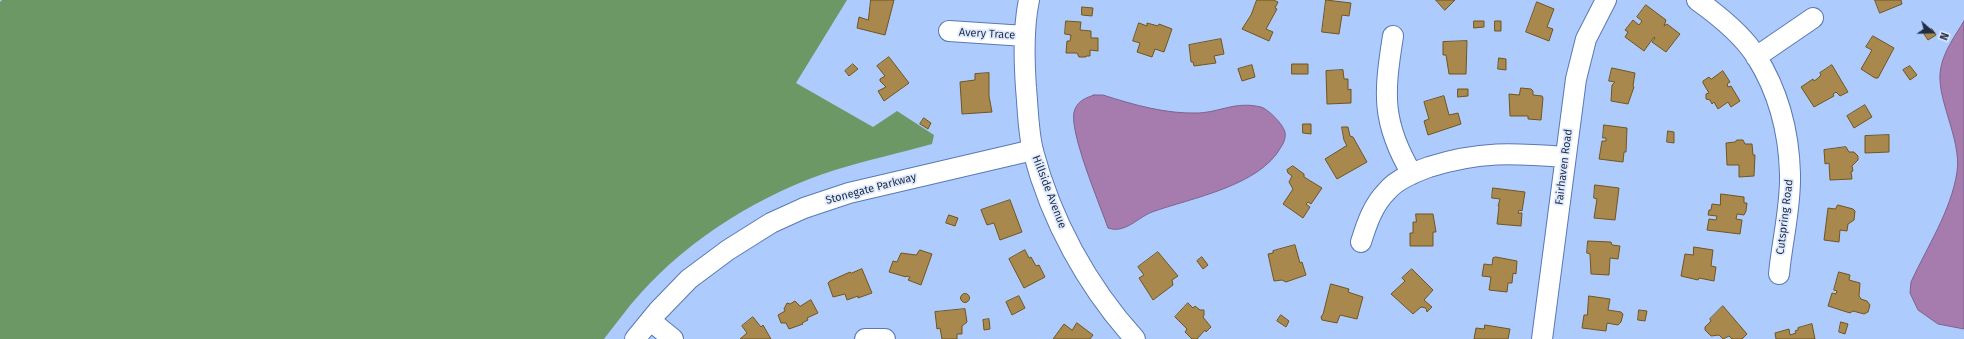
<!DOCTYPE html>
<style>
body{margin:0}
#map{position:relative;width:1964px;height:339px;overflow:hidden;background:#aecbfd;font-family:"Fira Sans",sans-serif}
canvas{display:block}
.north{position:absolute;left:1912px;top:12px;width:40px;height:40px;-webkit-text-stroke:3px #e0ebff;paint-order:stroke;rotate:110deg;font-size:11px;font-weight:700;line-height:16px;text-align:center;color:#1e2c44}
.north::after{content:'';display:block;margin:auto;width:14px;height:18px;background:#1e2c44;clip-path:polygon(50% 0,100% 100%,50% 72%,0 100%)}
</style>
<div id="map">
<canvas width="1964" height="339"></canvas>
<div class="north">N</div>
</div>
<script>
const ctx = document.querySelector('canvas').getContext('2d');
ctx.lineJoin = 'round';
function fill(path, color) { ctx.fillStyle = color; ctx.fill(path, 'evenodd'); }
function strokePath(path, color, width, dash) { ctx.strokeStyle = color; ctx.lineWidth = width; ctx.lineCap = dash ? 'butt' : 'round'; ctx.setLineDash(dash || []); ctx.stroke(path); }
function write(font, color, halo, rows, align = 'center') {
  ctx.font = font + ' "Fira Sans",sans-serif'; ctx.lineWidth = 3.5; ctx.setLineDash([]); ctx.textBaseline = 'middle'; ctx.strokeStyle = halo; ctx.fillStyle = color; for (const [text, x, y, turn = 0] of rows) {
    ctx.save(); ctx.translate(x, y); ctx.rotate((+turn || 0) * Math.PI / 180); ctx.textAlign = isNaN(turn) ? turn : align; if (halo) ctx.strokeText(text, 0, 0); ctx.fillText(text, 0, 0); ctx.restore();
  }
}
const forest = new Path2D(`
 M2,0H847L796,83L873,127L897,111L934,135L932,144C900,153 867,160 835,170C763,193 691,237 640,294C627,308 616,324 604,339H0V2Z`);
const water = new Path2D(`
 M1964,21V329L1938,324L1918,310L1910,293L1911,282C1927,247 1951,211 1957,172C1962,138 1934,96 1941,67C1944,51 1955,36 1964,21Z
 M1094,95H1103C1134,105 1166,114 1198,113C1221,112 1235,101 1261,107C1268,109 1283,124 1285,132C1286,137 1284,143 1281,147C1260,186 1191,198 1152,212C1137,218 1125,234 1108,228C1101,207 1066,126 1075,109C1079,100 1086,98 1094,95Z`);
const building = new Path2D(`
 M871,0H894L885,35L857,28L859,17L868,20Z
 M1257,0H1273L1278,2L1275,8L1277,9L1266,29L1273,32L1269,41L1242,29L1251,15Z
 M1326,0L1351,3L1349,16L1342,15L1339,34L1322,32Z
 M1436,0H1455L1445,10Z
 M1875,0H1901L1902,4L1880,13Z
 M1537,2L1554,9L1547,27L1553,29L1549,41L1526,32Z
 M1646,5L1666,20L1664,26L1667,24L1680,34L1666,52L1652,42L1655,38L1654,37L1644,51L1625,37L1628,32L1625,30L1633,20L1639,25L1642,21L1637,17Z
 M1082,7L1093,8L1092,16L1082,15Z
 M1066,21L1081,22L1080,30L1091,31V38H1098V51L1090,50V56H1086V57H1079L1077,53H1066L1067,41H1070L1071,35L1065,34Z
 M1474,21H1484V27L1474,28Z
 M1495,21H1501V31H1495Z
 M1139,23L1147,26V23L1158,26L1159,24L1172,29L1164,52L1155,49L1152,57L1137,52L1140,43L1133,41Z
 M1932,29L1936,35L1928,40L1924,34Z
 M1873,36L1894,48L1878,78H1875L1861,69L1872,50L1866,47Z
 M1221,39L1224,54L1214,56L1216,63L1194,66L1193,62H1191L1189,45Z
 M1467,41L1466,74H1449L1446,55H1443V42Z
 M889,57L909,83L884,101L878,91L886,87L880,81V79L885,76L877,66Z
 M1499,58L1506,59V70L1498,69Z
 M853,64L858,69L849,76L845,71Z
 M1292,64H1308V74H1292Z
 M1252,65L1255,77L1242,81L1238,69Z
 M1832,65L1848,92L1840,96L1836,92L1833,94L1834,96L1814,107L1801,87L1813,79L1814,81L1817,79L1821,75L1820,73Z
 M1910,66L1917,75L1910,80L1903,70Z
 M1612,68L1635,73L1633,86L1634,87L1628,104L1611,101L1612,85L1615,82L1609,81Z
 M1343,70L1344,79H1348V90L1351,89V103L1327,104L1326,71Z
 M1723,71L1730,82L1727,84L1728,87L1731,86L1740,101L1731,107L1728,102L1718,109L1714,102L1712,104L1710,100L1706,99V94L1709,93L1703,83V81L1709,77L1711,79Z
 M989,73V96L992,112L962,114L960,82L975,80V74Z
 M1521,88L1531,89L1533,91V95L1542,96L1543,98L1541,120L1528,119V116H1510L1509,94L1519,95Z
 M1458,89H1468V96L1458,97Z
 M1444,96L1449,115L1458,113L1461,124L1428,135L1424,121L1429,119L1424,102Z
 M1865,105L1872,117L1854,128L1847,116Z
 M924,118L931,123L928,129L920,124Z
 M1303,124H1311V134L1303,133Z
 M1604,125L1627,128L1626,152H1624L1623,162L1599,159L1602,141H1606V138H1603Z
 M1342,127H1348L1350,136L1353,137L1367,162L1337,179L1325,159L1346,146H1347L1344,140Z
 M1668,131L1674,132V143L1667,142Z
 M1889,135V152L1865,153V136Z
 M1737,140H1743L1745,144H1752L1753,155H1755L1754,176L1739,177V165H1727L1726,143L1735,142Z
 M1846,147L1849,152H1854L1858,156V160L1852,166L1853,171L1851,172L1852,179L1830,180L1829,163L1825,164L1824,150Z
 M1293,166L1304,174V177L1322,188L1311,204L1308,202L1306,204L1310,207L1303,218L1283,204L1293,189L1289,182L1292,176L1288,173L1287,170Z
 M1595,185L1619,188L1615,220L1594,218L1597,199L1594,198Z
 M1493,188L1525,192L1522,211L1519,210L1518,213H1522L1521,226L1497,224L1499,206H1498L1500,199L1492,198Z
 M1721,194L1744,197V203H1747L1746,211L1744,215L1737,214L1736,219L1742,220L1740,234L1707,230L1709,219L1716,220L1717,216L1708,215L1709,210H1711L1712,204L1720,205Z
 M1010,200L1022,232L1000,240L994,223L987,225L981,210Z
 M1838,205L1853,209L1855,211L1854,220L1848,224L1847,231L1840,230L1839,242L1824,240L1828,208L1835,209Z
 M1416,214H1433L1436,232H1433V246H1410V233H1413V222H1416Z
 M949,215L958,218L955,226L946,223Z
 M1588,241L1611,242L1612,245L1620,246L1618,259L1610,258L1609,275L1591,274L1590,254L1587,253Z
 M1295,245L1300,263L1302,262L1306,275L1286,282L1282,280L1274,281L1268,254L1273,253V251Z
 M1694,247L1713,250L1711,266L1716,267L1714,281L1699,278L1698,280L1681,276L1685,254L1693,255Z
 M920,250L932,254L921,285L908,280L910,277L906,276V277L889,272L893,261L897,262L901,253L916,255Z
 M1025,250L1029,258L1031,257L1036,266L1039,265L1045,277L1024,288L1009,259Z
 M1158,252L1178,276L1172,280L1173,285L1153,300L1139,278L1144,275L1138,267Z
 M1202,257L1208,265L1203,269L1197,261Z
 M1496,257L1517,261L1516,274L1513,273L1512,283H1508L1507,292L1489,290L1491,277L1482,276L1484,264L1492,265L1493,258Z
 M862,269L872,293L858,298V296L847,300L845,294L833,297L828,283L830,281L850,272L851,273Z
 M1412,269L1433,290L1424,300L1432,307L1427,312L1426,308L1421,307L1413,314L1391,294L1405,281L1402,278Z
 M1839,272L1850,275L1849,280L1860,283L1859,296L1861,299L1867,301L1870,305L1868,312L1864,314L1853,311L1850,313L1828,306L1832,293L1836,294L1837,291L1834,290Z
 M1331,284L1349,289L1348,292L1363,297L1357,319L1340,315L1337,323L1322,320L1321,317L1323,314Z
 M960.5 298a4.5 4.5 0 1 1 9 0a4.5 4.5 0 1 1-9 0Z
 M1019,296L1025,308L1012,315L1006,302Z
 M1589,296L1610,299L1608,310L1621,312L1623,314L1621,322L1618,325L1607,323L1606,331L1582,328L1584,315H1587Z
 M811,300L818,313L807,318L808,320L802,323L803,324L789,329L786,323H781L778,315L785,311L784,309L787,303L790,304L795,301L800,306Z
 M1188,303L1193,308L1195,306L1200,310H1204V315L1203,317L1211,327L1206,332L1205,330L1197,339H1192L1185,332L1187,329L1175,317Z
 M1723,306L1747,334L1742,339H1732L1729,336L1723,339L1719,335L1711,336L1705,330V327L1711,321L1710,319Z
 M965,309L967,322L962,326V334H957V339H942L940,328L937,329L935,312Z
 M1639,310L1647,311L1645,321L1638,320Z
 M1281,315L1289,321L1286,327L1277,321Z
 M753,317L761,327L763,325L771,339H740L747,333L742,326Z
 M989,319L990,329L984,330L983,320Z
 M1841,322L1848,324L1845,334L1839,332Z
 M1077,323L1093,335L1090,339H1053L1064,324L1072,330Z
 M1812,324L1815,339H1776L1775,333L1789,329L1790,335L1796,333L1795,331L1798,330V328Z
 M1485,325L1510,329L1508,339H1474L1476,328L1484,329Z`);
const minor = new Path2D(`
 M1029,0C1023,28 1024,59 1026,88C1028,109 1028,131 1033,151C1051,220 1087,286 1135,339
 M1697,0C1718,15 1742,34 1756,56C1778,91 1789,133 1790,174C1791,207 1782,241 1779,274
 M949,31L1025,36
 M1393,36C1384,93 1381,122 1412,174
 M1756,57L1813,18
 M1361,242C1367,223 1373,205 1387,191C1397,179 1415,172 1429,167C1480,151 1513,153 1565,157
 M651,321L673,339
 M635,339L658,311L689,279L728,250L771,223L804,208L849,193L1033,150
 M865,339H885
 M1542,339L1576,79L1586,39L1606,0`);
const streetNames = [
 ["Avery Trace",987,34,3],
 ["Fairhaven Road",1564,167,-83],
 ["Stonegate Parkway",871,189,-15],
 ["Hillside Avenue",1049,192,69],
 ["Cutspring Road",1785,217,-83]
];
fill(forest, '#6c9866');
fill(water, '#a67bad');
strokePath(water, '#7d638e', 1);
fill(building, '#a8884d');
strokePath(building, '#70551f', 1);
strokePath(minor, '#5979b4', 22);
strokePath(minor, '#fff', 20);
write('11px', '#1e2c44', '#e0ebff', streetNames);
</script>
